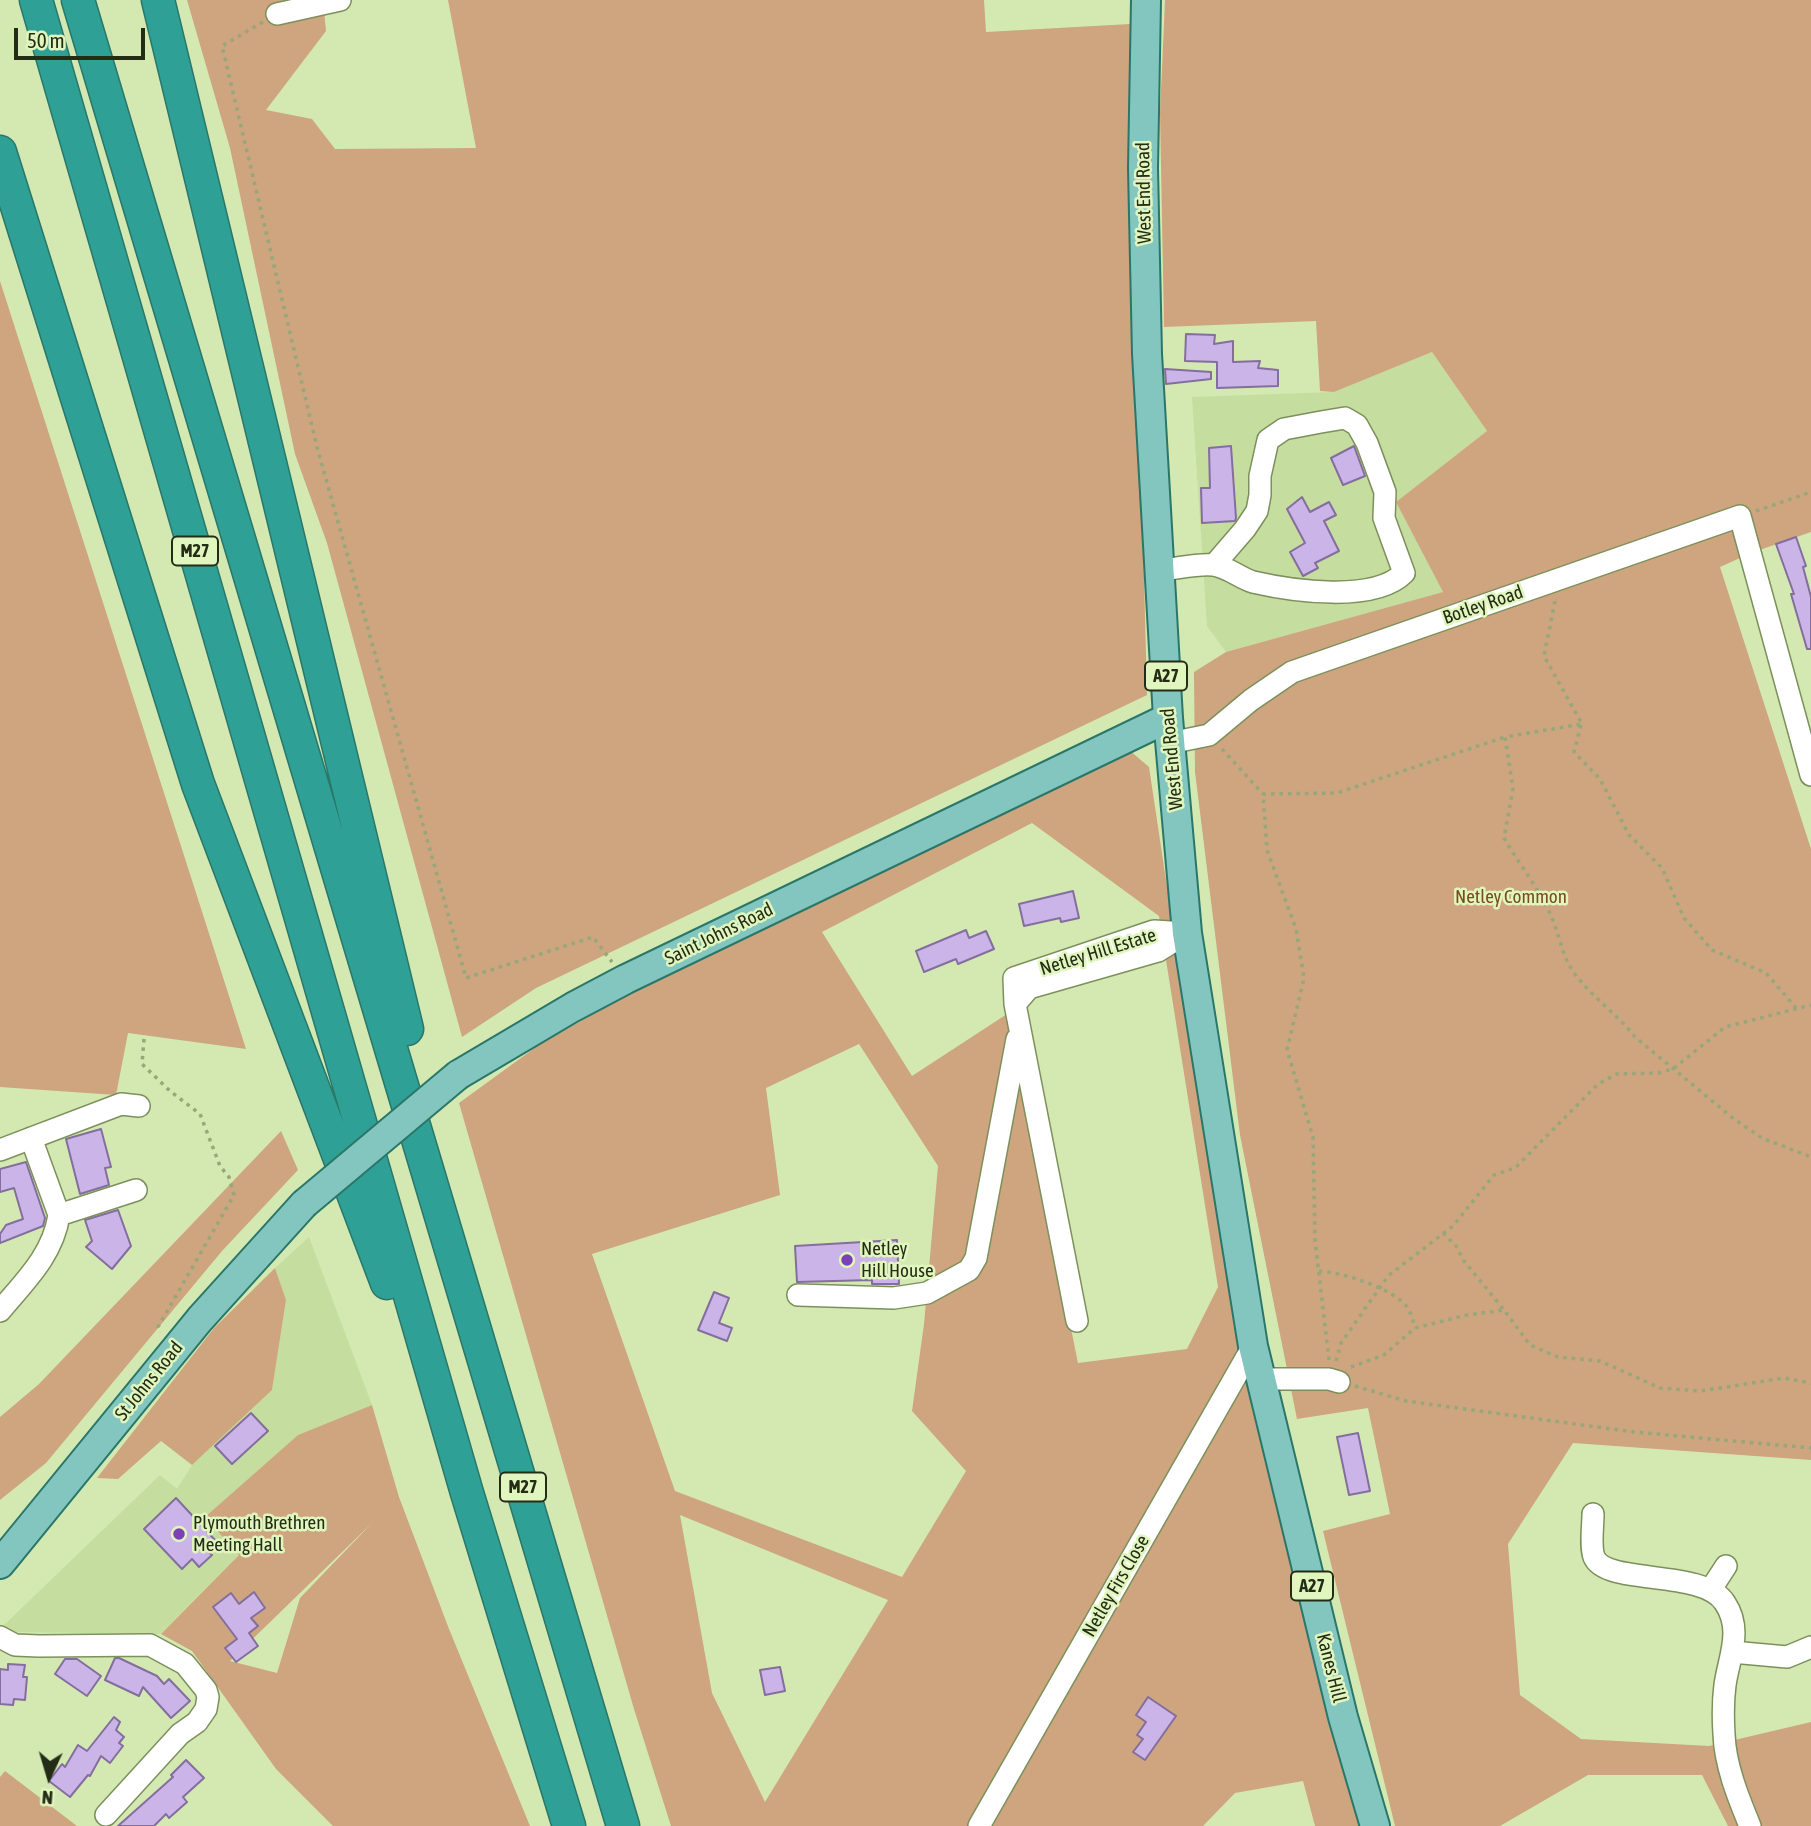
<!DOCTYPE html>
<style>
body{margin:0}
#map{position:relative;width:1811px;height:1826px;overflow:hidden;background:#d3e9b1;font-family:"Asap Condensed",sans-serif}
canvas{display:block}
.north{position:absolute;left:14px;top:1742px;width:70px;height:70px;-webkit-text-stroke:5px #e0f6be;paint-order:stroke;rotate:184deg;font-size:19px;font-weight:700;line-height:28px;text-align:center;color:#242c16}
.north::after{content:'';display:block;margin:auto;width:24px;height:32px;background:#242c16;clip-path:polygon(50% 0,100% 100%,50% 72%,0 100%)}
.scale{position:absolute;left:14px;top:28px;width:131px;height:32px;box-sizing:border-box;border:4px solid #242c16;border-top:0;padding-left:9px;font-size:21px;line-height:24px;white-space:nowrap;color:#242c16;-webkit-text-stroke:5px #e0f6be;paint-order:stroke}
</style>
<div id="map">
<canvas width="1811" height="1826"></canvas>
<div class="north">N</div>
<div class="scale">50 m</div>
</div>
<script>
const ctx = document.querySelector('canvas').getContext('2d');
ctx.lineJoin = 'round';
function fill(path, color) { ctx.fillStyle = color; ctx.fill(path, 'evenodd'); }
function strokePath(path, color, width, dash) { ctx.strokeStyle = color; ctx.lineWidth = width; ctx.lineCap = dash ? 'butt' : 'round'; ctx.setLineDash(dash || []); ctx.stroke(path); }
function write(font, color, halo, rows, align = 'center') {
  ctx.font = font + ' "Asap Condensed",sans-serif'; ctx.lineWidth = 5; ctx.setLineDash([]); ctx.textBaseline = 'middle'; ctx.strokeStyle = halo; ctx.fillStyle = color; for (const [text, x, y, turn = 0] of rows) {
    ctx.save(); ctx.translate(x, y); ctx.rotate((+turn || 0) * Math.PI / 180); ctx.textAlign = isNaN(turn) ? turn : align; if (halo) ctx.strokeText(text, 0, 0); ctx.fillText(text, 0, 0); ctx.restore();
  }
}
const built = new Path2D(`
 M1432,352L1487,431L1396,502L1443,592L1226,652L1207,626L1192,397L1334,392Z
 M309,1237L372,1405L298,1435L205,1517L239,1555L160,1634L12,1632L2,1627L160,1475L177,1489L192,1465L272,1390L286,1300L275,1268Z`);
const green = new Path2D(`
 M187,0H323L326,31L266,110L312,119L335,149L476,148L448,0H984L986,32L1130,24L1147,695L536,988L462,1037L327,543L295,454L230,148Z
 M1165,0H1811V532L1751,553L1720,567L1811,849V1460L1573,1443L1508,1544L1520,1695L1581,1739L1709,1746L1811,1722V1826H1728L1702,1775H1588L1500,1826H1395L1323,1531L1390,1514L1368,1408L1297,1419L1240,1135L1195,772L1194,672L1226,652L1443,592L1396,502L1487,431L1432,352L1334,392L1320,391L1316,321L1164,327L1160,113Z
 M0,281L246,1049L128,1033L116,1095L0,1087Z
 M1128,749L1149,767L1172,920L1362,1826H1315L1303,1781L1235,1793L1203,1826H671L634,1709L459,1103L536,1047L650,981ZM1032,823L1159,916L1218,1287L1187,1349L1078,1363L1007,1014L912,1076L822,932ZM859,1044L938,1166L924,1324L912,1411L966,1471L902,1577L675,1491L592,1254L780,1195L766,1088ZM680,1515L888,1600L765,1802L712,1693Z
 M281,1131L298,1170L222,1251L46,1463L0,1500V1417L39,1384Z
 M275,1268L286,1300L272,1390L192,1465L161,1441L118,1479L97,1478L214,1328Z
 M372,1405L399,1497L449,1629L530,1826H333L276,1769L192,1651L161,1634L239,1555L205,1517L298,1435ZM372,1523L300,1598L277,1673L230,1661Z
 M5,1771L77,1826H0V1777Z`);
const building = new Path2D(`
 M1186,334L1215,335L1214,344L1233,341V362L1260,361L1258,368L1278,370V386L1217,388V362L1185,361Z
 M1165,369L1211,372V379L1166,384Z
 M1231,446L1236,518L1235,521L1202,523L1201,488H1210L1209,448Z
 M1354,446L1365,476L1343,485L1331,458Z
 M1302,497L1310,512L1329,502L1336,515L1324,521L1339,551L1315,563L1318,568L1303,576L1290,552L1305,543L1287,509Z
 M1796,537L1806,566L1803,567L1811,597V649H1807L1791,594H1794L1776,544Z
 M1073,891L1079,918L1061,922L1060,918L1024,926L1019,904Z
 M966,930L969,938L986,931L994,949L958,964L956,959L924,972L916,951Z
 M101,1129L111,1167L105,1168L109,1185L80,1194L66,1139Z
 M26,1162L45,1218L43,1226L0,1243V1234L6,1225L23,1219L14,1188L0,1192V1169Z
 M118,1210L131,1246L112,1269L86,1247L92,1241L85,1220Z
 M897,1240L899,1284H872V1280L797,1282L795,1246Z
 M714,1292L729,1298L719,1323L732,1328L727,1341L698,1330Z
 M251,1413L268,1431L232,1464L215,1446Z
 M1358,1433L1370,1491L1349,1495L1337,1437Z
 M176,1498L215,1540L206,1549L212,1555L199,1567L192,1559L182,1569L144,1529Z
 M254,1592L265,1608L251,1618L258,1626L249,1633L258,1646L236,1662L225,1648L237,1639L213,1607L231,1593L239,1604Z
 M115,1658H119L157,1676L164,1684L169,1679L190,1701L171,1718L143,1687L139,1696L105,1680Z
 M65,1659H77L101,1676L87,1696L55,1674Z
 M8,1664L25,1665L23,1677H27L25,1700L14,1699L13,1705L0,1704V1669L8,1670Z
 M780,1667L785,1691L765,1695L760,1670Z
 M1148,1697L1176,1716L1145,1760L1133,1752L1143,1739L1137,1735L1146,1722L1136,1715Z
 M114,1717L120,1722L116,1730L124,1737L119,1743L123,1746L110,1763L101,1756L90,1776L88,1775L70,1797L49,1781L62,1764L65,1767L78,1745L87,1751Z
 M186,1760L204,1778L183,1797L187,1802L169,1818L166,1814L154,1826H118L173,1777L171,1775Z`);
const path = new Path2D(`
 M263,22L222,46L317,447L466,978L593,937L612,962
 M1756,511L1811,492
 M1555,601L1544,656L1582,724L1505,737L1513,789L1504,838C1519,864 1540,890 1552,918C1560,937 1562,957 1575,974C1592,997 1617,1014 1635,1037L1734,1119L1762,1138L1811,1157
 M1581,725L1574,752L1600,779L1629,835L1662,868L1684,918L1712,950L1766,973L1796,1008
 M1222,749L1263,794
 M144,1039L142,1064L170,1091L200,1114L220,1166L229,1177L234,1195L158,1327L161,1332
 M1443,1233L1456,1246L1464,1261L1504,1310
 M1319,1271C1341,1272 1393,1288 1407,1307C1411,1312 1413,1321 1415,1328
 M1329,1360L1315,1240L1313,1137L1287,1050L1304,978L1296,929L1267,850L1263,794L1337,793L1505,737
 M1336,1361L1341,1343L1388,1276L1453,1226L1494,1175L1515,1168L1597,1085L1616,1074L1658,1073L1673,1069L1725,1027L1811,1005
 M1351,1367L1384,1355L1415,1328L1467,1315L1504,1310L1530,1345L1558,1357L1600,1361L1660,1388L1701,1391L1784,1378L1811,1383
 M1355,1386L1406,1401L1634,1432L1811,1448`);
const minor = new Path2D(`
 M277,14L340,0
 M1160,570C1175,569 1199,563 1213,565C1226,566 1240,578 1253,582C1292,591 1374,603 1404,573L1384,518L1385,492L1367,443L1357,425L1345,418L1321,422L1284,429L1268,440L1260,476V495L1257,511L1245,529L1214,565
 M1170,743L1209,735L1251,700L1292,672L1740,516L1811,775
 M1017,1002L1029,988L1158,951L1187,933
 M0,1150L121,1104L139,1106
 M59,1215L136,1190
 M798,1295L894,1298L927,1293L969,1270L976,1258L1017,1039
 M0,1311C25,1281 53,1255 59,1215L31,1138
 M1077,1321L1015,1004L1014,978L1154,931L1187,933
 M1261,1379H1329L1339,1382
 M1593,1514C1593,1526 1590,1546 1594,1557C1606,1586 1703,1568 1725,1603C1743,1630 1729,1657 1725,1685C1723,1700 1723,1718 1724,1734C1725,1765 1738,1797 1750,1826
 M1711,1589L1726,1566
 M0,1637L15,1645L39,1646L150,1645L185,1664L206,1690L208,1697L206,1709L197,1722L180,1734L106,1815
 M1732,1652L1787,1657L1811,1647
 M979,1826L1253,1346`);
const major = new Path2D(`
 M1146,0L1143,168L1147,354L1168,718L1187,933L1253,1346L1343,1717L1375,1826
 M458,1075L573,1007L626,979L1168,718
 M0,1564L200,1319L304,1204`);
const highway = new Path2D(`
 M36,0L467,1493L569,1826
 M78,0L623,1826
 M158,0L407,1029
 M0,152L198,784L387,1283`);
const majorBridge = new Path2D(`
 M304,1204L458,1075`);
const markers = [
 [847,1260,7,"#7e40b6"],
 [179,1534,7,"#7e40b6"]
];
const shields = [
 [195,551,46],
 [1166,676,42],
 [523,1487,46],
 [1312,1586,42]
];
const shieldNames = [
 ["M27",195,551],
 ["A27",1166,676],
 ["M27",523,1487],
 ["A27",1312,1586]
];
const streetNames = [
 ["West End Road",1144,193,-91],
 ["Botley Road",1483,605,-19],
 ["West End Road",1172,759,-95],
 ["Saint Johns Road",719,934,-26],
 ["Netley Hill Estate",1098,952,-17],
 ["St Johns Road",149,1381,-51],
 ["Netley Firs Close",1116,1586,-60],
 ["Kanes Hill",1331,1668,76]
];
const parkNames = [
 ["Netley Common",1511,897]
];
const poiNames = [
 ["Netley",861,1249],
 ["Hill House",861,1271],
 ["Plymouth Brethren",193,1523],
 ["Meeting Hall",193,1545]
];
fill(built, '#c5dd9e');
fill(green, '#cea57e');
fill(building, '#cbb4e8');
strokePath(building, '#846e9e', 2);
strokePath(minor, '#7c905c', 24);
strokePath(major, '#2a7769', 32);
strokePath(highway, '#2a7769', 35);
strokePath(path, '#96a77b', 3.5, [3.5, 5]);
strokePath(minor, '#fff', 21);
strokePath(major, '#82c6bf', 28);
strokePath(highway, '#2ea095', 32);
strokePath(majorBridge, '#2a7769', 32, []);
strokePath(majorBridge, '#82c6bf', 28);
for (const [x, y, r, color] of markers) { const dot = new Path2D(); dot.arc(x, y, r, 0, 2 * Math.PI); ctx.fillStyle = color; ctx.fill(dot); strokePath(dot, '#e0f6be', 2.5); }
for (const [x, y, w] of shields) { const box = new Path2D(); box.roundRect(x - w / 2, y - 14.5, w, 29, 5); ctx.fillStyle = '#e0f6be'; ctx.fill(box); strokePath(box, '#242c16', 2); }
write('bold 18px', '#242c16', null, shieldNames);
write('19px', '#242c16', '#e0f6be', streetNames);
write('19px', '#784d1c', '#e0f6be', parkNames);
write('19px', '#242c16', '#e0f6be', poiNames, 'left');
</script>
